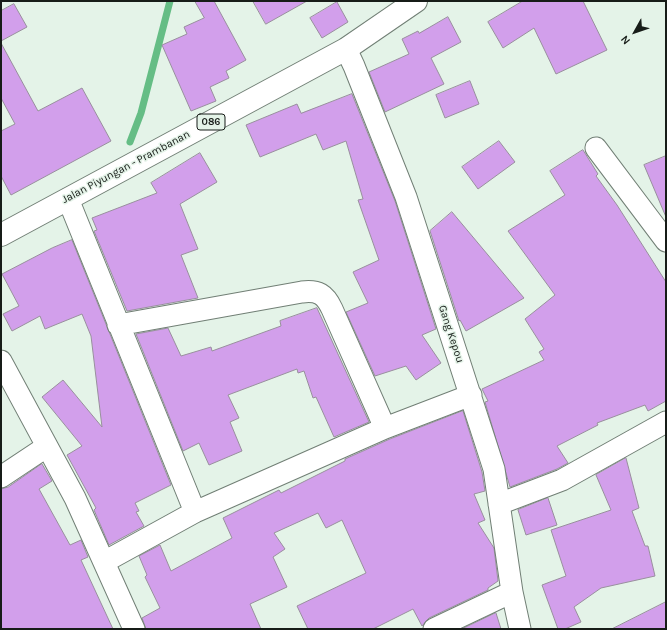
<!DOCTYPE html>
<style>
body{margin:0}
#map{position:relative;width:667px;height:630px;overflow:hidden;background:#e4f3e8;font-family:Karla,sans-serif}
canvas{display:block}
.frame{position:absolute;inset:0;border:2px solid #171c18;pointer-events:none}
.north{position:absolute;left:615px;top:12px;width:40px;height:40px;-webkit-text-stroke:3px #e4f3e8;paint-order:stroke;rotate:230deg;font-size:11px;font-weight:700;line-height:16px;text-align:center;color:#171c18}
.north::after{content:'';display:block;margin:auto;width:14px;height:18px;background:#171c18;clip-path:polygon(50% 0,100% 100%,50% 72%,0 100%)}
</style>
<div id="map">
<canvas width="667" height="630"></canvas>
<div class="frame"></div>
<div class="north">N</div>
</div>
<script>
const ctx = document.querySelector('canvas').getContext('2d');
ctx.lineJoin = 'round';
function strokePath(path, color, width, dash) { ctx.strokeStyle = color; ctx.lineWidth = width; ctx.lineCap = dash ? 'butt' : 'round'; ctx.setLineDash(dash || []); ctx.stroke(path); }
function fill(path, color) { ctx.fillStyle = color; ctx.fill(path, 'evenodd'); }
function write(font, color, halo, rows, align = 'center') {
  ctx.font = font + ' Karla,sans-serif'; ctx.lineWidth = 3; ctx.setLineDash([]); ctx.textBaseline = 'middle'; ctx.strokeStyle = halo; ctx.fillStyle = color; for (const [text, x, y, turn = 0] of rows) {
    ctx.save(); ctx.translate(x, y); ctx.rotate((+turn || 0) * Math.PI / 180); ctx.textAlign = isNaN(turn) ? turn : align; if (halo) ctx.strokeText(text, 0, 0); ctx.fillText(text, 0, 0); ctx.restore();
  }
}
const stream = new Path2D(`
 M130,142L141,113L170,1`);
const building = new Path2D(`
 M195,1H214L246,60L226,71L229,78L210,87L216,101L191,111L162,45L187,34L184,27L204,18Z
 M253,1H307L266,24Z
 M523,1H583L607,50L556,74L534,28L503,48L488,22Z
 M337,2L348,22L322,38L310,18Z
 M14,4L27,27L1,41V11Z
 M448,17L461,42L431,58L444,84L385,112L369,72L409,54L402,39L418,31L419,33Z
 M1,43L38,111L82,88L111,141L11,195L1,176V131L15,124L1,98Z
 M470,81L479,104L445,118L436,95Z
 M352,94L395,201L436,329L422,335L441,363L416,380L406,366L375,376L346,312L368,303L353,272L379,260L358,200L363,199L346,141L323,150L316,134L260,157L246,125L297,104L301,113Z
 M499,141L515,162L478,189L462,167Z
 M583,150L598,174L596,176L617,205L666,282V401L648,411L645,405L597,423L598,425L557,446L568,463L557,469L510,487L485,402L488,401L482,389L544,360L539,352L544,349L525,319L555,295L508,231L565,195L550,171Z
 M200,153L217,182L180,204L198,249L181,255L198,298L127,311L94,231L97,230L92,218L157,193L151,183Z
 M666,156V217L644,165Z
 M452,212L524,298L466,331L460,320L459,321L430,231Z
 M72,240L171,485L135,503L139,511L136,512L144,526L109,545L94,510L96,508L67,455L82,446L42,397L63,380L102,427L91,336L82,314L45,329L40,316L12,331L3,314L19,306L2,274L52,248Z
 M317,308L369,422L334,437L316,397L313,398L304,371L298,373L297,369L228,395L239,418L230,422L242,451L209,465L199,443L183,451L136,334L168,328L181,356L211,347L212,351L281,326L280,321Z
 M463,411L482,472L485,491L474,494L485,520L478,523L494,548L498,581L488,588V590L429,618L422,626L413,609L373,629H308L297,606L366,573L342,520L326,528L318,513L274,533L285,549L273,557L287,587L250,604L261,629H146L142,618L160,608L145,577L147,575L139,556L160,545L171,571L232,538L223,518L279,490L281,493L345,461V459L390,439Z
 M626,458L639,508L632,511L645,546H648L655,576L601,588L574,607L581,622L565,629H558L542,585L566,576L551,530L611,510L596,475Z
 M42,464L52,481L39,489L70,545L81,540L88,557L81,560L113,629H1V489L8,487Z
 M548,498L557,525L526,535L518,510Z
 M666,602V629H612Z
 M496,613L501,629H462Z`);
const street = new Path2D(`
 M346,49L354,66L406,197L494,469L512,592L520,629
 M596,148L666,241
 M68,199L195,512
 M118,325L302,292C318,290 325,294 332,309L385,428
 M1,361L75,498L134,629
 M1,477L46,447
 M499,504L562,480L666,422
 M104,562L195,512L385,428L471,395
 M434,629L512,592`);
const primary = new Path2D(`
 M1,235L346,49L416,1`);
const shields = [
 [211,122,28]
];
const shieldNames = [
 ["086",211,122]
];
const streetNames = [
 ["Jalan Piyungan - Prambanan",126,167,-28],
 ["Gang Kepou",451,334,72]
];
strokePath(stream, '#65bd85', 7);
fill(building, '#d29feb');
strokePath(building, '#988f9d', 1);
strokePath(street, '#717f75', 23);
strokePath(primary, '#717f75', 24);
strokePath(street, '#fff', 21);
strokePath(primary, '#fff', 22);
for (const [x, y, w] of shields) { const box = new Path2D(); box.roundRect(x - w / 2, y - 8, w, 16, 3); ctx.fillStyle = '#e4f3e8'; ctx.fill(box); strokePath(box, '#171c18', 1); }
write('bold 10px', '#171c18', null, shieldNames);
write('11px', '#171c18', '#e4f3e8', streetNames);
</script>
